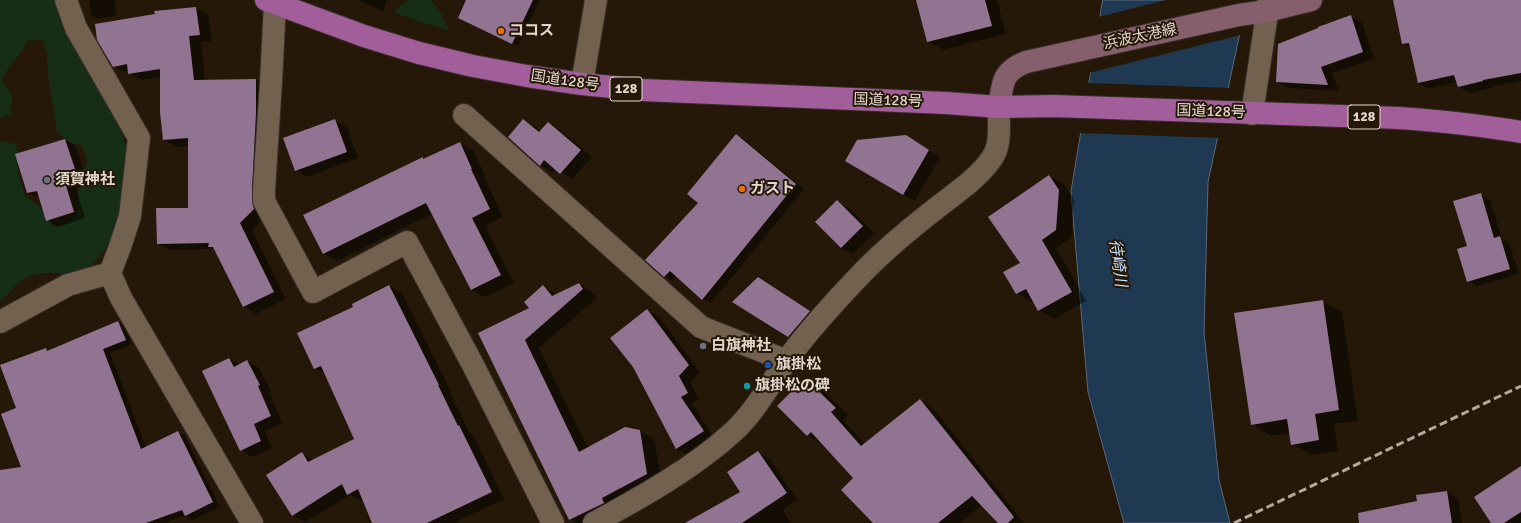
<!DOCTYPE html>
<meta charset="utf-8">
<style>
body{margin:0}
canvas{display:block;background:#261808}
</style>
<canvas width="1521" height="523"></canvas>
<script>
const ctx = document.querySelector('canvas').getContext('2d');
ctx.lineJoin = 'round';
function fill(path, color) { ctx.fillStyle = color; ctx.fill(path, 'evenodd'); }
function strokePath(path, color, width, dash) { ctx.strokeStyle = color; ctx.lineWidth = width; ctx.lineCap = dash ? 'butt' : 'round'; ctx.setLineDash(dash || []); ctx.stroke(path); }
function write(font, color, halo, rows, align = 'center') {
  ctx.font = font + ' Signika,"Noto Sans JP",sans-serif'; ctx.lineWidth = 4; ctx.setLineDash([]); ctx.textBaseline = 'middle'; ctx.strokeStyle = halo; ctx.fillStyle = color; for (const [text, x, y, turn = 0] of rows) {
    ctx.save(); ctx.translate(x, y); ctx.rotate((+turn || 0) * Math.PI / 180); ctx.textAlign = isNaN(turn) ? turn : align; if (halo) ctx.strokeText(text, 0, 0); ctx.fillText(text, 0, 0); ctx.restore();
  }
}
const green = new Path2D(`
 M0,0H57L120,126L129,156L125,210L107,247L91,266L71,276C55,271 36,271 22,280C14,285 8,296 0,302V141L15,144L19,154L18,172L25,196L39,206L53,226L67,224L77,212L79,179L87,162L82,145L71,143L57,132L48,74L47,54L42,40L27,41L22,51L8,68L2,81L12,96L10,115L0,118Z
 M408,0H431L442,15L449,31L395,13L398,8Z`);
const water = new Path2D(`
 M1103,0H1247L1208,182L1204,332L1219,480L1230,523H1124L1088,392L1071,192Z`);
const pier = new Path2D(`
 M1166,0H1249L1241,35L1089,73L1098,17Z
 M1087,83L1230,88L1219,138L1079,133Z`);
const shadow = new Path2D(`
 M89,0H114L117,16L98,19L92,16Z
 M357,0H387L383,11Z
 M467,0H540L518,46L464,21Z
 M918,0H997L1006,34L943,50L928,41Z
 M1405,0H1521V81L1493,86L1494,87L1470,93L1459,87L1457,82L1429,89L1418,83L1411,48L1403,44Z
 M196,8L208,15L212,41L201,42L205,81L256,80L268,87L266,216L252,230L286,299L256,314L244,306L215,249L170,250L158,243L189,209V146L176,147L164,140L161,77L142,80L129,73H126L113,66Z
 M1350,16L1362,23L1374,59L1332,73L1339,91L1288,88L1277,82Z
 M524,120L541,131L548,123L560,130L592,157L572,179L555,168L552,172L540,165Z
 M335,121L347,127L358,158L307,177L296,170Z
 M736,136L744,140L804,189L711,303L703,299L677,276L673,281L665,276L646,260L699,203Z
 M906,136L940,157L915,201L846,161Z
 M65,140L76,146L88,185L76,188L85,218L58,227L47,220L40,199L28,193Z
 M460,143L474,151L485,176L484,177L503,217L485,226L514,283L485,297L471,290L432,214L337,261L323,253L423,158L425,159Z
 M1049,176L1064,184L1074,199L1071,238L1056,248L1086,301L1054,319L1039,310L1034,300L1031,302L1017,293L1021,263Z
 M1480,194L1490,200L1502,239L1509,243L1519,274L1478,286L1468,281L1469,246Z
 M837,201L849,208L874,233L853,254L841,248Z
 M579,284L593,293L597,298L539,348L588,448L640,431L654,439L662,482L593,523H577L570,519L479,334L531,308L543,287L557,295Z
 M770,285L821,318L800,343L734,301Z
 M389,286L402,293L451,392H450L469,432L472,433L504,499L454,523H373L364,500L361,501L350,495L305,522L293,515L302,454L313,460L355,440L327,375L315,368L355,308Z
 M1322,301L1342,312L1358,421L1334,424L1338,451L1312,455L1292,444L1290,433L1271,436L1252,424Z
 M647,310L659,317L700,372L690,382L699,400L692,403L714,438L688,455L677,449Z
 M118,322L125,327L132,344L110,353L146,447L178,432L185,436L220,507L193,520L185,515L164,523H0V471L22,468L17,409L46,350L48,351Z
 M229,359L240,365L247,361L259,368L271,391L269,392L282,423L265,431L272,448L252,457L241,450Z
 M806,379L818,386L848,415L843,420L865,444L920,400L933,408L1024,523H999L982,505L960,523H874L855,478L821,442L820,443L808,436L778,406Z
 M758,453L770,459L797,500L783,510L791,523H687L742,492Z
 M1521,466V523H1492Z
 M1447,492L1458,499L1462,523H1361Z`);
const building = new Path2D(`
 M466,0H533L512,44L458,18Z
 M916,0H985L992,26L927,42Z
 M1393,0H1521V73L1483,80V81L1458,87L1454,75L1418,83L1409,43L1402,44Z
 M196,7L200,35L189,36L194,80L256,79V113L252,190V201L254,209L240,223L274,292L243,307L213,247H208L209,243L157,244L156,208H188V138L163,140L160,112V69L128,74L127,64L113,67L97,40L95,24L155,14L154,11Z
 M1351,15L1363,52L1321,67L1328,85L1276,82L1278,44L1318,28V27Z
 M335,119L347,152L295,171L283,138Z
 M523,119L539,132L548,122L581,150L560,174L544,160L540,166L508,137Z
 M736,134L796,184L702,300L670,271L664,277L645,260L698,203L687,194Z
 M906,135L929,150L903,195L845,161L857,140Z
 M65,139L78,178L65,182L74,212L46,221L37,191L27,193L15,154Z
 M460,142L472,169H471L490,209L472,218L501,275L471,290L426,203L323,254L303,215L423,157V159Z
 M1049,175L1059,190L1056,230L1042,240L1072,292L1038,311L1026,289L1016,294L1003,272L1020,263L988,217Z
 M1481,193L1494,238L1500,236L1510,269L1467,282L1457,249L1467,246L1453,201Z
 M837,200L863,226L841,248L815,222Z
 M758,277L810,311L788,337L732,302Z
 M579,283L583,289L525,340L579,452L625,427L640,430L647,474L602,498L604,503L569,520L478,333L529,308L524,302L543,285L552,296Z
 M389,285L439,385H438L458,426L459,425L492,492L427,523H372L358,489L347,495L342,484L292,516L266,475L302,452L308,462L354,439L321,366L314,369L297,333L353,307L352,304Z
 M1323,300L1339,410L1315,414L1319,440L1291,445L1287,419L1251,425L1234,313Z
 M647,309L689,365L679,376L688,393L681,397L704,431L676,449L633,367L610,338Z
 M118,321L126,340L103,349L141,449L178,431L213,502L185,516L182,510L146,523H0V470L21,467L1,414L16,408L0,365L46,348L47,351Z
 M229,358L234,367L247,360L260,385L258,386L271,416L254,424L261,441L240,451L202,371Z
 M805,378L836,408L831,412L861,446L920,399L1014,517L1008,523H998L972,496L938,523H873L841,490L853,478L811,432L807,436L777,406Z
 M758,451L787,493L742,523H685L740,492L727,472Z
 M1521,466V512L1504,523H1491L1474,497Z
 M1447,491L1452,523H1359L1358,513L1417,501L1416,495Z`);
const minor = new Path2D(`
 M66,0L76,28L139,138L130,216L120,247L110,273L121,298L252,523
 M275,3L271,82L264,190V201L313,292L407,242L473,365L553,523
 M582,84L596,0
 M464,115L701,327L787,361
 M0,322L68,285L110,273
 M594,523C640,498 694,468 733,432C755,412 769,385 787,360C810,328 838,298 866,269C887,248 911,228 934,210C954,194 978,179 992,158C1002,144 998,123 999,107`);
const tertiary = new Path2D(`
 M1252,114L1269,0`);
const secondary = new Path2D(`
 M999,107C1003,83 1001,72 1026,62L1239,15L1267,11L1311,0`);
const trunk = new Path2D(`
 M266,0L364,36L419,53L473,66L527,76L582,84L642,90L946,103L999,107L1053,106L1399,118C1440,121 1480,125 1521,132`);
const rail = new Path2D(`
 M1234,523L1521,386`);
const markers = [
 [501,31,4,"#e8710a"],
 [47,180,4,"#6b7280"],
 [742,189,4,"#e8710a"],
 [703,346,4,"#6b7280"],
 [768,365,4,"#1a4fb4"],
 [747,386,4,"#0f9aa8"]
];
const shields = [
 [626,89,32],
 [1364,117,32]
];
const shieldNames = [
 ["128",626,89],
 ["128",1364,117]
];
const poiNames = [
 ["ココス",509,31],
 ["須賀神社",55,180],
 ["ガスト",750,189],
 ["白旗神社",711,346],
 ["旗掛松",776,365],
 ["旗掛松の碑",755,386]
];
const streetNames = [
 ["浜波太港線",1140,37,-12],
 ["国道128号",565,81,8],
 ["国道128号",888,101,2],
 ["国道128号",1211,112,2]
];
const waterNames = [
 ["待崎川",1117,263,82]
];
fill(green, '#172e16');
fill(water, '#1f3953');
strokePath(water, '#596878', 1);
fill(pier, '#261808');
fill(shadow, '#0007');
fill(building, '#907492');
strokePath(minor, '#392e29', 24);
strokePath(tertiary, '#392e29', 24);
strokePath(secondary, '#392e29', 24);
strokePath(trunk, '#392e29', 24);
strokePath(minor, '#73614f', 22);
strokePath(tertiary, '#73614f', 22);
strokePath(secondary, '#85606c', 22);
strokePath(trunk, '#a25e9b', 22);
strokePath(rail, '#b3a89c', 3, [8, 4]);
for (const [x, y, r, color] of markers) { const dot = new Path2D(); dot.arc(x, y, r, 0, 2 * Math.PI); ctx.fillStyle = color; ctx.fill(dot); strokePath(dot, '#261808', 1.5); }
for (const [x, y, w] of shields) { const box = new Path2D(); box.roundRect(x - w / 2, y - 12, w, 24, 3); ctx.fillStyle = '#261808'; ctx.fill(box); strokePath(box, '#e1d7cd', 1); }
write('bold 14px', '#e1d7cd', null, shieldNames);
write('bold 15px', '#e1d7cd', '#261808', poiNames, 'left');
write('15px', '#e1d7cd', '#261808', streetNames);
write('italic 16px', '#bedcf9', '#261808', waterNames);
</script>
